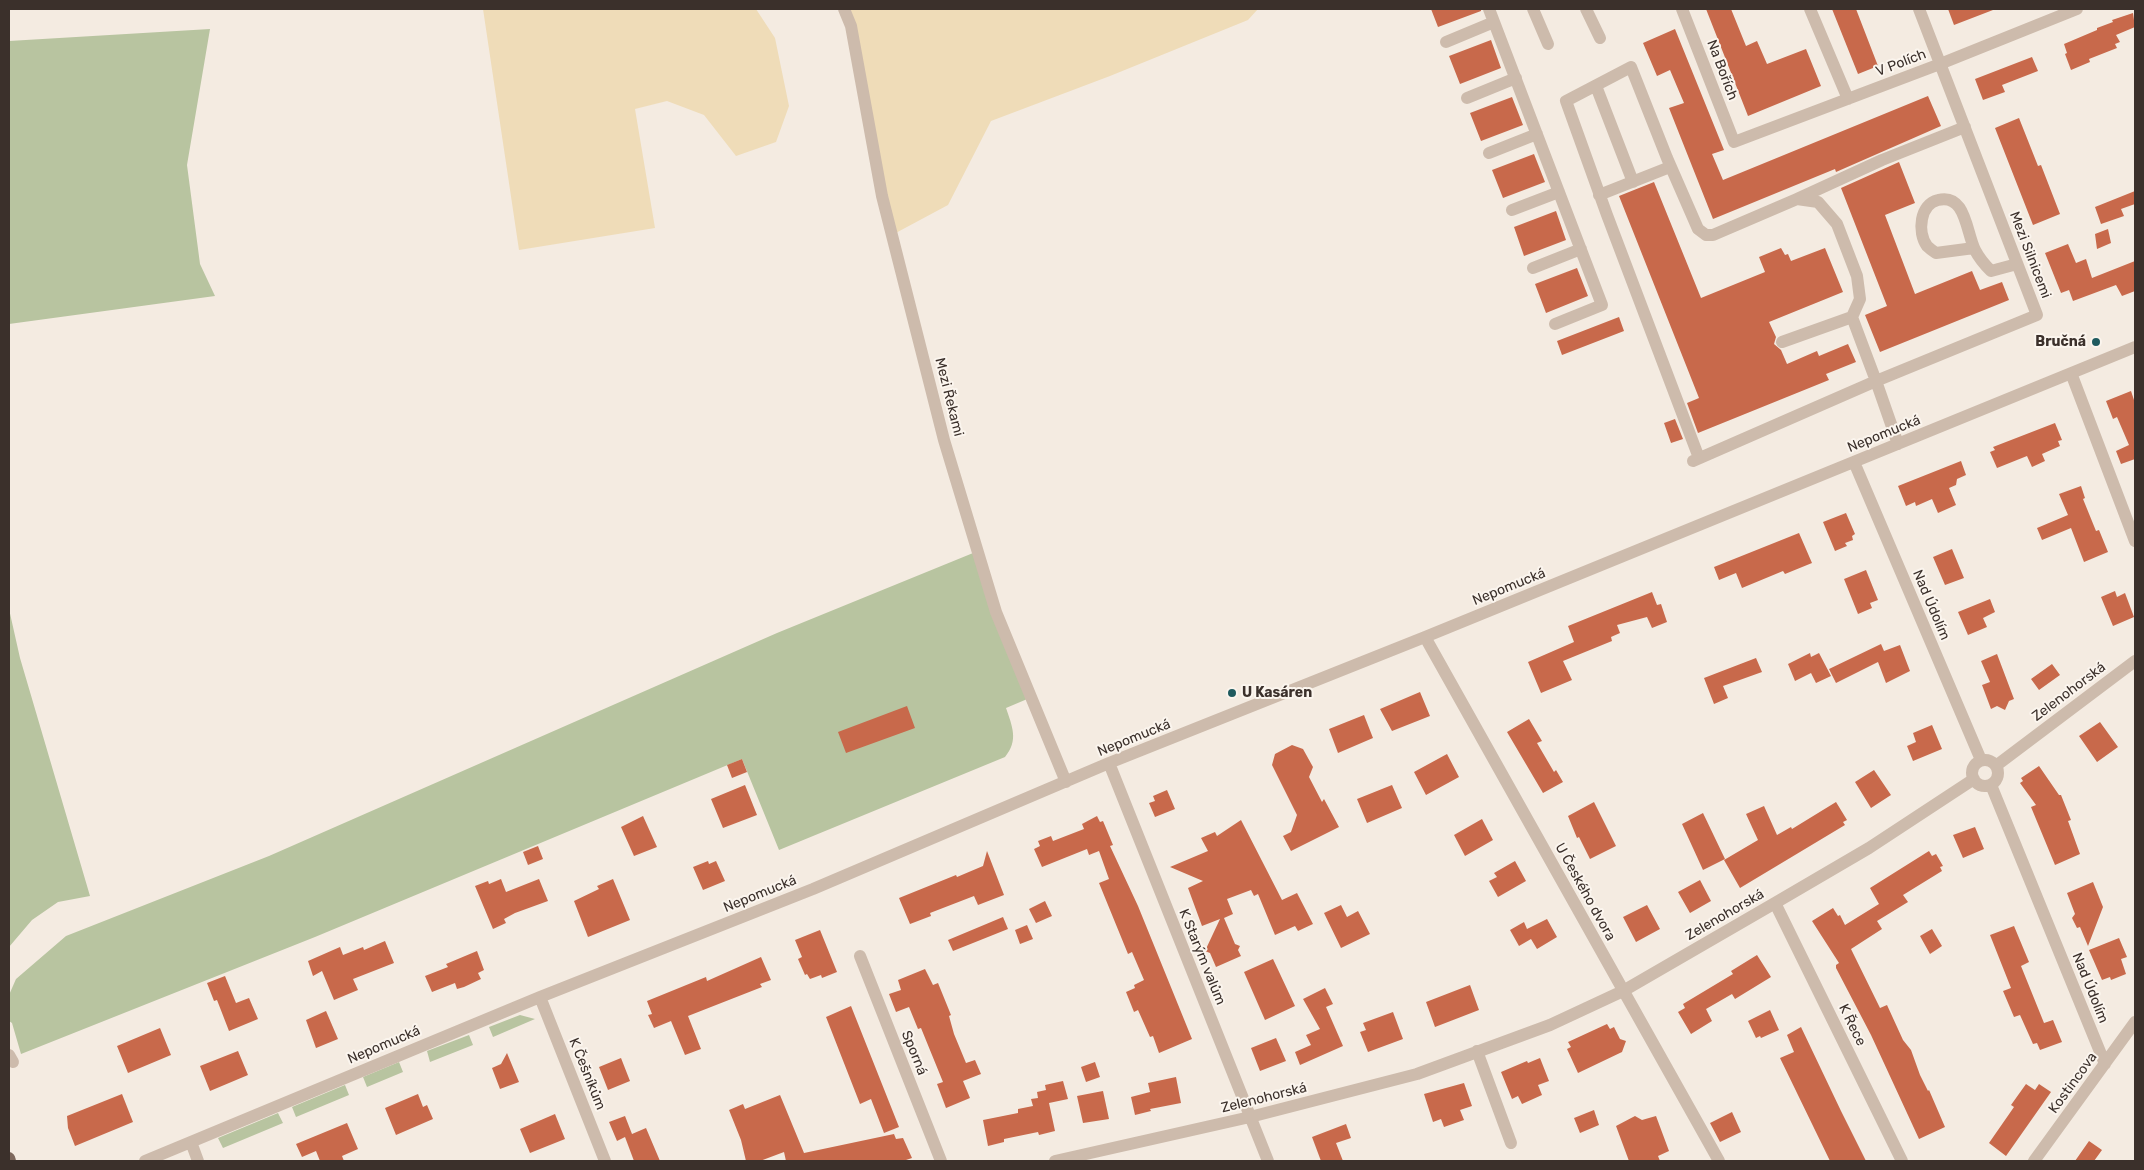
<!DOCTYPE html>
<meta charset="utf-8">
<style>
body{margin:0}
#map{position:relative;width:2144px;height:1170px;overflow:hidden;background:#f4ebe1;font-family:Rubik,sans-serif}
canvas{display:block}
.frame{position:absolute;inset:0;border:10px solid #3b302b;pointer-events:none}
</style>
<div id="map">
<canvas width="2144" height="1170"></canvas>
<div class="frame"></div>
</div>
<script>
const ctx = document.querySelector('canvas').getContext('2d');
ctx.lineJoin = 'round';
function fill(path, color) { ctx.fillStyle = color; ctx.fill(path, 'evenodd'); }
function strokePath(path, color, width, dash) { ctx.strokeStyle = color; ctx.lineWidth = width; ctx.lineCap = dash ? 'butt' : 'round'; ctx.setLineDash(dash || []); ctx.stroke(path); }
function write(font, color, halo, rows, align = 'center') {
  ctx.font = font + ' Rubik,sans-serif'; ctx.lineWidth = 4; ctx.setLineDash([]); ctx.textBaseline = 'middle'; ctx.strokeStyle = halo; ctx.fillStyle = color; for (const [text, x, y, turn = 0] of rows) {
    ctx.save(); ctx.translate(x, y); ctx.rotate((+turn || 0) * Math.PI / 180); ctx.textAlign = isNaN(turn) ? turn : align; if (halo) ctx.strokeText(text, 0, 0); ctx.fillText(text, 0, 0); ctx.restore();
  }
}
const green = new Path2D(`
 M210,29L187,165L200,264L215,296L9,324V41Z
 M978,551L1032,697L1006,708C1012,726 1019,740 1005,757L779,850L742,759L315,937L21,1054L12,1023L9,1021V995L16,979L66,936L269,856L777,633Z
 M9,609L20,658L90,896L58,902L32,920L9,947Z
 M520,1015L535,1019L493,1037L489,1027Z
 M469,1035L473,1045L430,1062L427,1051Z
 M399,1062L403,1072L367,1087L363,1077Z
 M345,1085L349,1095L296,1117L292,1107Z
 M278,1113L283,1123L223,1148L218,1138Z`);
const sand = new Path2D(`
 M483,9H756L775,38L789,106L776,142L736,156L704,115L667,101L635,109L655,228L519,250Z
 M849,9H1258L1248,20L1110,76L991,121L948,205L892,235Z`);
const building = new Path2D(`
 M1431,9H1481V11L1438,27Z
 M1706,9H1731L1746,46L1757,41L1767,64L1806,49L1821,86L1748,116Z
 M1832,9H1856L1878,66L1858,74Z
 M1948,9H1993V10L1954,25Z
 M2133,13L2135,27L2116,35L2120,42L2115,44L2117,48L2089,59L2090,62L2071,70L2065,54L2067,53L2064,44L2097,30V28L2113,22L2112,20Z
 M1675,29L1724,150L1712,154L1723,180L1928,96L1941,126L1836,172L1835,169L1713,219L1669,108L1684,103L1670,70L1657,76L1643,43Z
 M1491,40L1501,68L1460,84L1449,56Z
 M2032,57L2038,71L2002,85L2005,92L1983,100L1975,79Z
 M1512,97L1523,125L1481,141L1470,113Z
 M2019,118L2038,166L2041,165L2060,214L2033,225L1995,128Z
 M1534,154L1545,182L1503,198L1492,170Z
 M1899,162L1915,203L1885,215L1915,294L1972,271L1980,290L2002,282L2009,300L1880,352L1865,315L1887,306L1841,188Z
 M1654,182L1701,298L1765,272L1759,257L1781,248L1785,255L1788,254L1791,261L1825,248L1843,292L1769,322L1776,337L1774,344L1781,350L1787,364L1817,351L1819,356L1848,344L1856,362L1826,374L1829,380L1698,433L1687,403L1699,398L1619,196Z
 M2135,191V204L2121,209L2124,216L2101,224L2095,207Z
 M1556,211L1566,240L1524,256L1514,227Z
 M2108,229L2111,243L2097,249L2095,234Z
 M2068,244L2076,263L2086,259L2092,278L2135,261V291L2122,296L2116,285L2073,301L2069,290L2061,293L2045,253Z
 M1577,268L1588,296L1546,313L1535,284Z
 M1619,317L1624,331L1562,355L1557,341Z
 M2131,391L2135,403V459L2121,464L2116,451L2129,445L2117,417L2113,419L2106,401Z
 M1675,419L1683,439L1671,443L1664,423Z
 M2055,423L2062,440L2058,441L2060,446L2042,454L2045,461L2032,467L2027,456L1997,468L1990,452L1995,450L1993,447Z
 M1961,461L1966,475L1957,479L1956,485L1949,488L1956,505L1938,513L1932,499L1916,506L1915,502L1906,506L1898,486Z
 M2081,486L2085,498L2083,499L2096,531L2099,530L2108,552L2084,562L2071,528L2042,540L2037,528L2068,515L2059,494Z
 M1846,513L1855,534L1852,536L1853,540L1845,543L1847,546L1835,551L1823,522Z
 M1799,533L1812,563L1785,574L1783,571L1742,588L1736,573L1719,580L1714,567Z
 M1952,549L1964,578L1945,585L1933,557Z
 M1866,570L1878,600L1870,603L1872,608L1858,614L1844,579Z
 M2115,591L2117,597L2125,593L2134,617L2113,626L2101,597Z
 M1652,592L1657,605L1661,604L1667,622L1652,628L1647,617L1617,625L1620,633L1611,637L1612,641L1563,661L1572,680L1541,693L1528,662L1574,642L1568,626Z
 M1990,599L1995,612L1983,618L1987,627L1968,635L1958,612Z
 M1881,644L1884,651L1900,645L1910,671L1886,683L1878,662L1836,683L1829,669Z
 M1810,653L1811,657L1819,653L1831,676L1816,683L1811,673L1795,681L1788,664Z
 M1997,654L2014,699L2009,701L2005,710L1997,706L1991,709L1982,685L1990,682L1981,661Z
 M1756,658L1762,672L1723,686L1728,698L1714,704L1704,678Z
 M2052,664L2060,675L2039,690L2031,679Z
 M1420,692L1430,716L1392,731L1380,709Z
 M907,706L915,728L846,753L838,732Z
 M1364,715L1373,738L1338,753L1329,729Z
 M1529,719L1542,741L1537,743L1554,772L1556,770L1563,782L1543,793L1507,732Z
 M2100,722L2118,747L2097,762L2079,736Z
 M1932,725L1942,749L1913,761L1907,746L1916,742L1913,733Z
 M1292,745L1303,749L1313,767L1309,777L1322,802L1324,799L1339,827L1291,851L1283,836L1291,832L1297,815L1272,765L1275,754Z
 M1447,754L1459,777L1426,795L1414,772Z
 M742,759L747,772L732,778L727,765Z
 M2039,766L2059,795H2061L2071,820L2068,821L2080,854L2055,865L2031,807L2036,805L2020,783L2023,781L2021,778Z
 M1874,770L1891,795L1871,808L1855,782Z
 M745,785L757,815L723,828L711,799Z
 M1392,785L1402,808L1367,823L1357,799Z
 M1167,790L1175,809L1155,817L1149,803L1155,801L1153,796Z
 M1594,802L1616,846L1590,859L1579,837L1577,838L1568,816Z
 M1836,802L1847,820L1843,822L1845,825L1740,888L1724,860L1758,840L1746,814L1764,806L1777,835L1791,827L1792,829Z
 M1703,813L1725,859L1703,870L1682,824Z
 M643,816L657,847L634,856L621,827Z
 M1097,816L1100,822L1103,821L1113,845L1110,846L1138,906L1192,1039L1159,1053L1153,1036L1150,1037L1138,1010L1134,1012L1126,992L1135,988L1134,985L1144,980L1132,952L1128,954L1099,883L1109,879L1099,851L1089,855L1087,849L1042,867L1034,849L1040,846L1038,841L1051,836L1053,841L1084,829L1082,824Z
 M1482,819L1493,840L1465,856L1454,835Z
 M1241,820L1282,900L1297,893L1313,924L1298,931L1295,926L1275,935L1258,894L1254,896L1251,890L1227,899L1233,914L1224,918L1235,944L1240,946L1238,950L1241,956L1216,967L1210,953L1205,951L1220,919L1202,926L1188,888L1203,881L1170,867L1208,851L1201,838L1215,832L1217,836Z
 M1975,827L1984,849L1963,858L1953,835Z
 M538,846L543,859L528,865L523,852Z
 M987,851L1004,895L978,905L974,896L930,913L931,916L910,924L899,898L956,875L957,877L983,866Z
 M1929,851L1932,856L1936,854L1943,866L1940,867L1942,871L1903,895L1908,902L1877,921L1882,929L1851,949L1880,1008L1887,1005L1903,1040L1911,1050L1920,1075L1928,1091L1929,1090L1945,1127L1919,1139L1871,1035L1836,968V965L1839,963L1812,921L1833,908L1838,916L1840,915L1845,925L1879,904L1870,888Z
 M708,861L709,864L716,861L725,881L703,890L693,867Z
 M1515,861L1526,881L1498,897L1489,881L1497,877L1494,873Z
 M501,879L506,892L539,879L548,901L515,913L504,919L506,923L493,929L475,886L488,881L489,884Z
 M613,879L630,920L588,937L574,901L599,889L597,886Z
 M1700,880L1711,901L1690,913L1678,892Z
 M2093,882L2103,907L2088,946L2080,927L2077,928L2072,918L2075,914L2067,893Z
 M1045,901L1052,916L1036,923L1029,909Z
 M1341,905L1347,917L1358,911L1370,934L1341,948L1324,913Z
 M1647,905L1660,929L1636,942L1623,917Z
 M1003,917L1008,929L953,951L948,940Z
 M1547,919L1557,937L1537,949L1531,939L1519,946L1510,930L1524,922L1527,929Z
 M1027,925L1033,939L1020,944L1015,930Z
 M2014,926L2029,962L2021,966L2044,1023L2053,1020L2062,1042L2040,1050L2037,1043L2033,1044L2020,1015L2014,1017L2003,991L2011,988L1990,935Z
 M1932,929L1942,946L1930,954L1920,936Z
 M820,930L837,972L822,978L821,975L810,979L807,974L805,975L798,959L802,957L795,940Z
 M2119,938L2127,957L2121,959L2126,974L2111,980L2110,977L2102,980L2089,950Z
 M385,941L394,963L353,979L358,990L334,1000L322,971L313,976L308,961L340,947L343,955L363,947L364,950Z
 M477,951L484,970L478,973L481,979L464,987L457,989L455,983L432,992L425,976L448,967L446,964Z
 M1757,955L1771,977L1735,999L1732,994L1706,1009L1712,1021L1691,1034L1678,1012L1685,1008L1683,1004L1733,974L1731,971Z
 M761,957L771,980L760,984L762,987L688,1016L701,1049L685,1055L671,1021L654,1028L648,1015L652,1014L647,1001L706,977L707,981Z
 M1273,959L1295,1006L1265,1020L1244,972Z
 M925,969L933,985L938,983L951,1015L949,1016L954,1034L966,1063L975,1060L981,1074L963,1081L970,1098L946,1108L937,1084L943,1082L921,1028L918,1029L909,1007L896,1012L889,994L901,990L898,980Z
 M225,976L236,1003L249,998L258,1019L229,1031L217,1000L214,1001L207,983Z
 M1470,985L1479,1010L1435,1027L1426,1002Z
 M1325,988L1333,1004L1326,1007L1343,1046L1300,1065L1295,1052L1311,1045L1306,1035L1320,1029L1303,999Z
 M851,1006L899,1127L884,1133L871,1099L860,1104L826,1017Z
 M1770,1010L1779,1030L1761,1038L1760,1036L1756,1038L1748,1021Z
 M326,1011L338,1039L316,1048L306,1020Z
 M1393,1012L1403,1039L1368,1052L1360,1032L1366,1030L1363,1023Z
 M1607,1024L1610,1029L1614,1027L1620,1039L1626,1041L1622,1052L1578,1073L1567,1049L1571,1047L1568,1042Z
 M1801,1027L1841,1111L1866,1161H1830L1780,1058L1794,1052L1787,1035Z
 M160,1028L171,1055L128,1073L117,1046Z
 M1276,1038L1286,1061L1260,1071L1251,1048Z
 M238,1051L248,1075L210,1091L200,1066Z
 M507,1053L519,1082L500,1089L492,1068L501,1064Z
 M621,1058L630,1081L608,1090L599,1067Z
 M1540,1058L1549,1081L1538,1085L1542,1095L1522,1104L1518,1096L1512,1099L1501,1072L1527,1061L1528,1063Z
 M1095,1062L1100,1077L1086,1082L1081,1067Z
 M1176,1077L1181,1103L1150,1109L1151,1111L1135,1115L1131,1097L1150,1092L1148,1083Z
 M1063,1081L1068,1099L1049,1103L1055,1131L1039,1135L1038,1132L1004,1139V1142L988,1146L983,1120L1018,1113V1109L1033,1106L1031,1099L1038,1098L1037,1092L1046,1090L1045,1085Z
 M1464,1083L1472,1106L1460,1110L1464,1120L1444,1127L1441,1119L1433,1122L1424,1094Z
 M2026,1084L2035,1090L2039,1084L2051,1092L2006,1156L1989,1143L2014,1107L2011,1105Z
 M1103,1091L1109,1119L1083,1123L1077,1096Z
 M122,1094L133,1122L75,1146L68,1128L67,1116Z
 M418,1094L423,1107L427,1105L433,1119L396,1135L385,1108Z
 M780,1095L804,1153L894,1134L896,1139L903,1138L912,1158L903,1161H786L784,1152L760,1161H746L741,1140L729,1110L743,1104L745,1109Z
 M1594,1110L1599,1125L1580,1133L1574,1118Z
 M1732,1112L1741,1132L1720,1142L1710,1123Z
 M555,1114L565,1139L530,1153L520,1129Z
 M625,1116L632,1134L646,1128L660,1161H634L625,1137L617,1141L609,1122Z
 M1635,1116L1642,1120L1656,1116L1669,1151L1658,1156L1660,1161H1629L1616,1126Z
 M347,1123L358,1149L342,1156L344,1161H320L316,1151L302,1157L296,1144Z
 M1346,1124L1351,1138L1336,1143L1343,1161H1321L1312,1137Z
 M2089,1141L2102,1150L2094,1161H2075Z`);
const minor = new Path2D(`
 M844,9L851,26L882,196L944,440L996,612L1066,782
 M1489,9L1602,305L1555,324
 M1533,9L1548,44
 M1586,9L1600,38
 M1682,9L1734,142L1940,64L2077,9
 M1810,9L1848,99
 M1446,42L1494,22
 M1596,86L1633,182
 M1467,98L1516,78
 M1489,153L1537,134
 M1599,195L1670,167
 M1797,199L1882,160L1965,127
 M1512,210L1559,192
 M1974,248L1936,253C1933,251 1929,248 1927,246C1917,232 1920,204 1938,200C1966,193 1966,232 1975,250C1979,258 1984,264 1991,271L2017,264
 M1533,268L1581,249
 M2071,373L2135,541
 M1898,444L1876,381L2037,315L1919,9
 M1699,458L1607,215L1566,101L1631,67L1667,158L1698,229L1706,235H1713L1797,199L1818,202L1837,224L1857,276L1860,299L1852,317
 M1693,461L1876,381L1852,317L1782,342
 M1854,462L1981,760
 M1425,637L1719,1161
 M1972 773a13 13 0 1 1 26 0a13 13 0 1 1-26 0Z
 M1109,763L1268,1161
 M1997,765L2135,661
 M1991,785L2105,1064
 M1775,903L1902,1161
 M860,956L941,1161
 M540,997L605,1161
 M1477,1051L1511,1143
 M9,1055L13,1062
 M191,1142L198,1161
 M145,1161L540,997L813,889L1109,763L1425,637L2135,347
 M1055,1161L1250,1117L1417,1074L1550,1025L1623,991L1775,903L1869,848L1974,779
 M2034,1161L2135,1022`);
const major = new Path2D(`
 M9,1158L10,1161`);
const markers = [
 [2096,342,5,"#1f5a5e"],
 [1232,693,5,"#1f5a5e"]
];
const streetNames = [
 ["V Polích",1901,63,-21],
 ["Na Bořích",1722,70,69],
 ["Mezi Silnicemi",2030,255,69],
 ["Mezi Řekami",949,397,76],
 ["Nepomucká",1884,434,-22],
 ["Nepomucká",1509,587,-22],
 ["Nad Údolím",1931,605,67],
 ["Zelenohorská",2069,692,-37],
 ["Nepomucká",1134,738,-22],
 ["U Českého dvora",1585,892,61],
 ["Nepomucká",760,894,-22],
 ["Zelenohorská",1725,915,-30],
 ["K Starým valům",1202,957,68],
 ["Nad Údolím",2090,988,68],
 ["K Řece",1852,1025,64],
 ["Nepomucká",384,1045,-23],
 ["Sporná",914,1053,68],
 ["K Češníkům",587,1074,68],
 ["Kostincova",2073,1083,-54],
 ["Zelenohorská",1264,1098,-14]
];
const poiNames = [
 ["Bručná",2086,342],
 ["U Kasáren",1242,693,"left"]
];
fill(green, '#b8c4a0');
fill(sand, '#efdcb8');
fill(building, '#c8694b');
strokePath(minor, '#cdbbac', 12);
strokePath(major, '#7d675c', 12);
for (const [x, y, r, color] of markers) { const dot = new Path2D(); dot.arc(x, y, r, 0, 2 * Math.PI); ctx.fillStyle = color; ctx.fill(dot); strokePath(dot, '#fbf5ee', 2); }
write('14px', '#3b302b', '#fbf5ee', streetNames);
write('bold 14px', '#3b302b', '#fbf5ee', poiNames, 'right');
</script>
